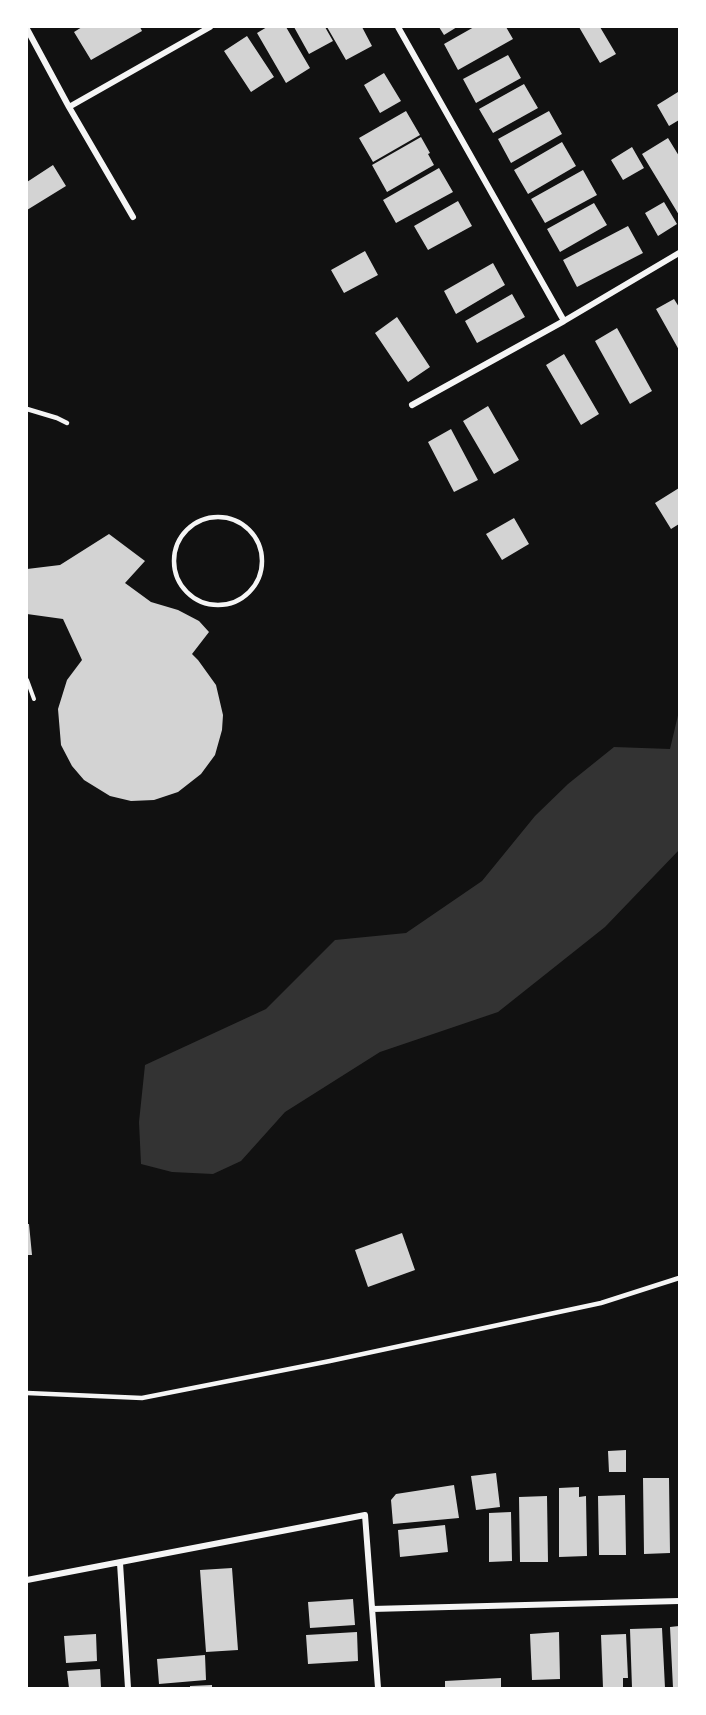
<!DOCTYPE html>
<style>
body{margin:0}
#map{position:relative;width:706px;height:1715px;overflow:hidden;background:#111;font-family:"Open Sans",sans-serif}
canvas{display:block}
.frame{position:absolute;inset:0;border:28px solid #fff;pointer-events:none}
</style>
<div id="map">
<canvas width="706" height="1715"></canvas>
<div class="frame"></div>
</div>
<script>
const ctx = document.querySelector('canvas').getContext('2d');
ctx.lineJoin = 'round';
function fill(path, color) { ctx.fillStyle = color; ctx.fill(path, 'evenodd'); }
function strokePath(path, color, width, dash) { ctx.strokeStyle = color; ctx.lineWidth = width; ctx.lineCap = dash ? 'butt' : 'round'; ctx.setLineDash(dash || []); ctx.stroke(path); }
const water = new Path2D(`
 M679,711V850L605,927L498,1012L380,1052L285,1112L241,1161L213,1174L172,1172L141,1164L139,1122L145,1065L266,1009L335,940L406,933L482,881L535,816L568,784L614,747L670,749Z`);
const building = new Path2D(`
 M82,27H140L142,31L91,60L74,32Z
 M267,27H286L310,68L286,83L257,33Z
 M294,27H325L333,41L309,54Z
 M327,27H362L372,46L346,60Z
 M439,27H457L444,35Z
 M474,27H506L513,39L458,70L444,44Z
 M579,27H600L616,54L600,63Z
 M247,36L274,77L251,92L224,51Z
 M508,55L521,78L476,103L463,79Z
 M384,73L401,101L380,113L364,85Z
 M524,84L538,108L493,133L479,109Z
 M678,92L679,120L669,126L657,105Z
 M406,111L420,135L373,162L359,138Z
 M549,111L562,134L511,163L498,139Z
 M421,137L430,153L428,154L434,165L387,192L372,165Z
 M668,138L679,156V215L642,154Z
 M562,142L576,166L528,194L514,170Z
 M632,147L644,168L623,180L611,160Z
 M53,165L66,186L27,210V182Z
 M439,168L453,192L396,223L383,200Z
 M583,170L597,195L545,223L531,199Z
 M458,201L472,226L428,250L414,226Z
 M664,202L677,224L658,236L645,213Z
 M594,203L607,225L560,252L547,229Z
 M628,226L643,253L577,287L563,260Z
 M365,251L378,275L344,293L331,270Z
 M493,263L505,285L456,314L444,291Z
 M512,294L525,317L477,343L465,321Z
 M674,299L679,307V350L656,309Z
 M397,317L430,367L408,382L375,333Z
 M617,328L652,391L630,404L595,341Z
 M564,354L599,414L581,425L546,365Z
 M488,406L519,460L494,474L463,421Z
 M451,429L478,480L454,492L428,442Z
 M679,488V524L671,529L655,503Z
 M514,518L529,544L502,560L486,534Z
 M109,534L145,561L125,583L151,602L178,610L199,621L209,632L192,654L198,660L216,685L223,715L222,730L215,755L201,774L178,792L154,800L131,801L110,796L84,780L72,766L61,745L58,709L67,680L82,660L63,619L27,614V569L60,565Z
 M27,1224H29L32,1255H27Z
 M402,1233L415,1270L368,1287L355,1250Z
 M626,1450V1472H609L608,1451Z
 M496,1473L500,1507L476,1510L471,1476Z
 M643,1478H669L670,1553L644,1554Z
 M454,1485L459,1518L393,1524L391,1500L396,1494Z
 M579,1487V1497L586,1496L587,1556L559,1557V1488Z
 M625,1495L626,1555H599L598,1496Z
 M547,1496L548,1562H520L519,1497Z
 M511,1512L512,1561L489,1562V1513Z
 M445,1525L448,1552L400,1557L398,1530Z
 M232,1568L238,1650L206,1652L200,1570Z
 M353,1599L355,1625L310,1628L308,1602Z
 M679,1626V1688H673L670,1627Z
 M662,1628L665,1688H632L630,1629Z
 M357,1632L358,1661L308,1664L306,1635Z
 M559,1632L560,1679L532,1680L530,1634Z
 M96,1634L97,1661L66,1663L64,1636Z
 M626,1634L628,1678H623V1688H603L601,1635Z
 M205,1655L206,1680L159,1684L157,1659Z
 M100,1669L101,1688H69L67,1671Z
 M501,1678V1688H445V1681Z
 M212,1685V1688H190V1686Z`);
const path = new Path2D(`
 M27,680L34,699`);
const service = new Path2D(`
 M27,409L57,418L67,423
 M174 561a44 44 0 1 1 88 0a44 44 0 1 1-88 0Z
 M27,1393L142,1398L330,1361L601,1303L679,1278`);
const minor = new Path2D(`
 M398,27L564,321
 M27,29L69,107L133,217
 M69,107L210,27
 M412,405L564,321L679,253
 M120,1563L128,1688
 M27,1580L365,1515L378,1688
 M372,1609L679,1601`);
fill(water, '#333');
fill(building, '#d3d3d3');
strokePath(path, '#f5f5f5', 4);
strokePath(service, '#f5f5f5', 4.5);
strokePath(minor, '#f5f5f5', 6);
</script>
